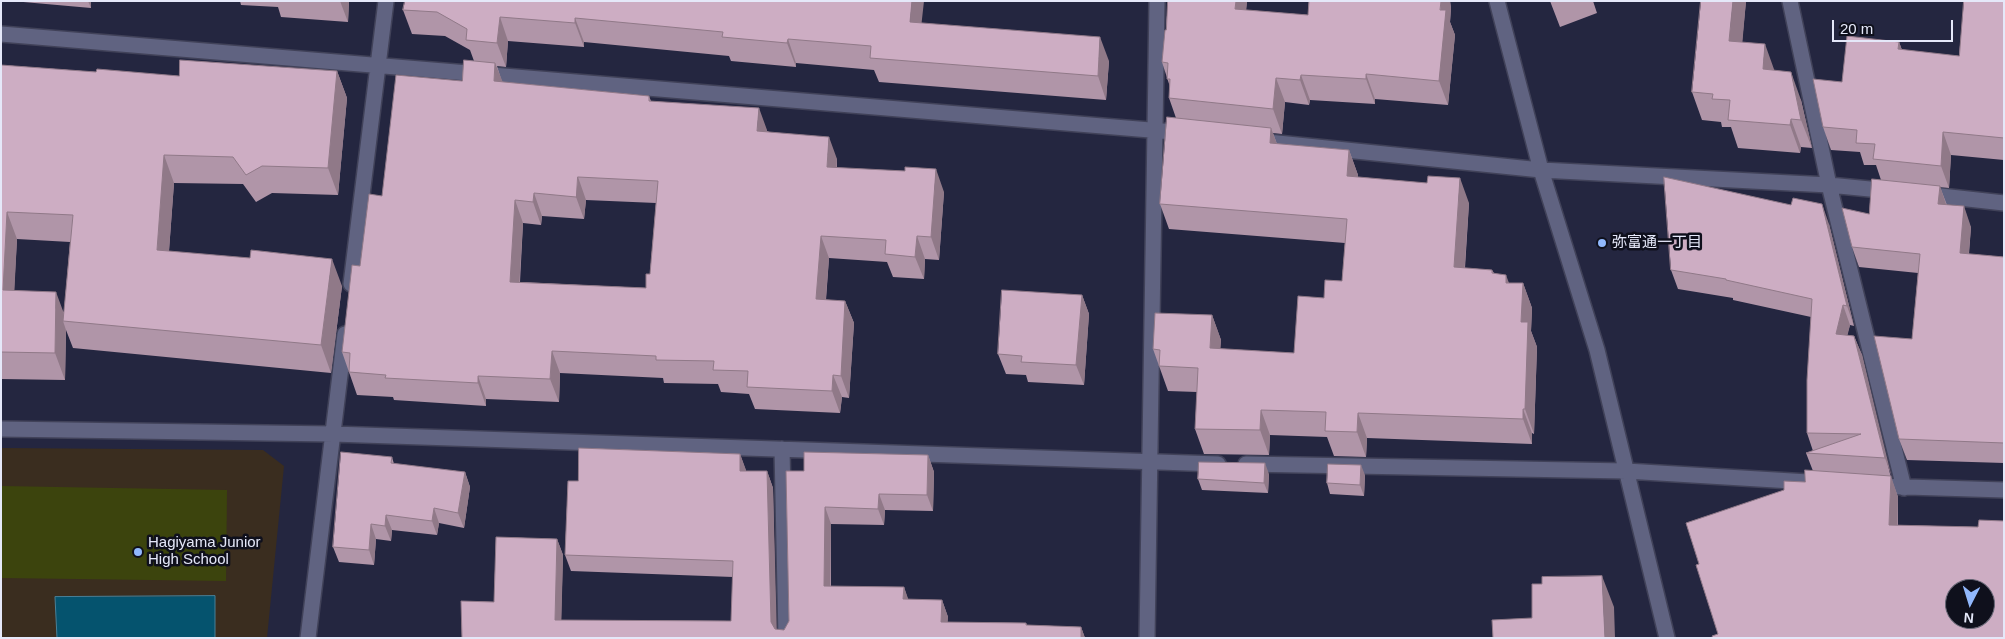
<!DOCTYPE html>
<meta charset="utf-8">
<style>
body{margin:0}
#map{position:relative;width:2005px;height:639px;overflow:hidden;background:#242640;font-family:Helvetica,sans-serif}
canvas{display:block}
.frame{position:absolute;inset:0;border:2px solid #e5e8f9;pointer-events:none}
.north{position:absolute;left:1945px;top:579px;width:50px;height:50px;box-sizing:border-box;background:#0f101c;border:1px solid #656674;border-radius:50%;rotate:185deg;font-size:14px;font-weight:700;line-height:20px;text-align:center;color:#e5e8f9}
.north::after{content:'';display:block;margin:auto;width:18px;height:22px;background:#91b8fd;clip-path:polygon(50% 0,100% 100%,50% 72%,0 100%)}
.scale{position:absolute;left:1832px;top:20px;width:121px;height:22px;box-sizing:border-box;border:2px solid #e5e8f9;border-top:0;padding-left:6px;font-size:15px;line-height:18px;white-space:nowrap;color:#e5e8f9;-webkit-text-stroke:4px #0f101c;paint-order:stroke}
</style>
<div id="map">
<canvas width="2005" height="639"></canvas>
<div class="frame"></div>
<div class="north">N</div>
<div class="scale">20 m</div>
</div>
<script>
const ctx = document.querySelector('canvas').getContext('2d');
ctx.lineJoin = 'round';
function fill(path, color) { ctx.fillStyle = color; ctx.fill(path, 'evenodd'); }
function strokePath(path, color, width, dash) { ctx.strokeStyle = color; ctx.lineWidth = width; ctx.lineCap = dash ? 'butt' : 'round'; ctx.setLineDash(dash || []); ctx.stroke(path); }
function write(font, color, halo, rows, align = 'center') {
  ctx.font = font + ' Helvetica,"Noto Sans JP",sans-serif'; ctx.lineWidth = 5; ctx.setLineDash([]); ctx.textBaseline = 'middle'; ctx.strokeStyle = halo; ctx.fillStyle = color; for (const [text, x, y, turn = 0] of rows) {
    ctx.save(); ctx.translate(x, y); ctx.rotate((+turn || 0) * Math.PI / 180); ctx.textAlign = isNaN(turn) ? turn : align; if (halo) ctx.strokeText(text, 0, 0); ctx.fillText(text, 0, 0); ctx.restore();
  }
}
const education = new Path2D(`
 M1,448L263,450L284,466L267,638H1Z`);
const green = new Path2D(`
 M1,486L227,490L226,581L1,578Z`);
const water = new Path2D(`
 M215,596V638H57L55,597Z`);
const minor = new Path2D(`
 M1497,1L1541,170L1597,350L1667,638
 M1790,1L1829,185L1904,488
 M1,34L1186,133
 M1258,141L1541,170L1829,185L1890,191
 M1923,194L2004,203
 M351,284L386,1
 M1,429L333,434L1218,464
 M782,449L786,638
 M1246,464L1626,471L1825,483
 M1875,486L2004,490
 M308,638L345,334
 M1147,638L1157,1`);
const wall = new Path2D(`
 M12,1H91V8Z
 M240,1H349L348,22L281,17L278,7L241,5Z
 M1168,1H1247L1246,10L1308,15L1309,1H1450L1451,8L1450,22L1455,35L1448,105L1375,99V104L1310,100L1309,105L1285,102L1282,134L1273,133L1277,144L1349,150L1358,175V177L1469,203L1465,268L1492,270L1494,273L1509,283H1523L1532,308L1531,331L1537,347L1534,434L1532,433V444L1367,438L1366,457L1334,456L1327,437L1270,435L1269,455L1204,454L1195,429L1197,392L1168,391L1153,349L1212,315L1221,340L1220,349L1294,353L1324,298L1342,281L1345,243L1169,229L1160,204L1176,118L1169,98L1170,87L1162,62L1166,30Z
 M1550,1H1593L1597,13L1560,27Z
 M1746,1L1742,42L1774,70L1801,100L1812,148L1801,147L1800,153L1738,148L1731,127H1722L1721,122L1702,120L1692,92Z
 M2004,1V160L1951,155L1949,188L1940,187L1947,205L1971,227L1969,254L2004,257V463L1907,460L1899,439L1912,339L1918,273L1859,267L1852,247L1869,214L1881,180L1876,165H1864L1860,152L1831,150L1823,127L1842,82L1899,42L1902,50L1959,56Z
 M403,10L921,23L1109,61L1106,100L879,82L874,70L796,63V67L731,61L729,56L584,42V47L508,41L506,67L497,66L502,82L649,96L651,101L767,130V131L837,159V168L944,192L939,260L925,259L924,279L893,277L887,262L829,258L826,300L845,301L854,323L849,398L842,397L840,413L755,409L749,394L721,392L718,384L664,383L663,378L560,373L559,402L486,399V406L394,400L393,397L357,395L342,352L360,266L382,196L462,81L474,61L470,50L445,36L412,34ZM586,200L656,203L650,274L646,288L520,282L523,223L541,225L542,216L584,219Z
 M1,65L96,72L179,76L337,71L347,98L338,195L272,193L256,202L243,184L174,183L169,251L342,286L331,373L73,348L66,330L65,380L1,379ZM17,239L70,242L64,312L14,291Z
 M1829,224L1854,326L1850,325L1847,335L1854,336L1862,355L1891,478L1898,497V525L1978,527L2004,521L1718,634L1699,564L1805,482L1813,471L1806,453L1813,451L1807,433L1811,317L1733,300V298L1678,289L1671,270Z
 M1082,295L1089,314L1084,385L1028,382L1026,375L1006,374L998,354Z
 M579,448L740,454L746,471H767L773,488L776,630H784L789,621L786,471H804V452L928,455L934,472L933,511L885,510L884,525L831,524V587H904L908,600H942L948,617L947,622L1026,623L1027,625L1081,627L1085,638H462L461,601L494,602L496,537L557,539L563,555L561,620L731,621L733,577L571,571L565,555L568,481H578Z
 M392,457L394,464L465,472L470,487L464,528L439,523L437,535L392,530L391,541L376,539L374,565L339,562L333,547Z
 M1269,474L1268,493L1202,490L1198,479Z
 M1365,475L1364,496L1330,494L1327,483Z`);
const shadedWall = new Path2D(`
 M88,1H91V8Z
 M340,1H349L348,22Z
 M912,1H924L919,46L910,22Z
 M1236,1H1247L1244,33L1235,9Z
 M1441,1H1450L1451,8L1450,22L1455,35L1448,105L1439,81Z
 M1733,1H1746L1740,69L1729,41Z
 M500,17L508,41L506,67L497,43Z
 M575,18L584,42V47L575,23Z
 M1100,37L1109,61L1106,100L1098,76Z
 M788,39L796,63V67L787,43Z
 M1899,42L1907,64L1898,49Z
 M1765,44L1775,72L1763,69Z
 M495,63L504,85L494,81Z
 M337,71L347,98L338,195L328,168Z
 M1791,72L1801,100L1812,148L1801,120Z
 M1366,74L1375,99V104L1366,79Z
 M1301,75L1310,100L1309,105L1300,80Z
 M1276,78L1285,102L1282,134L1273,109Z
 M759,108L767,130L765,153L757,131Z
 M1791,119L1801,147L1800,153L1790,125Z
 M1271,128L1280,152L1270,143Z
 M1943,132L1951,155L1949,188L1941,166Z
 M829,137L837,159L835,190L827,167Z
 M1349,150L1358,175L1356,201L1347,176Z
 M164,155L174,183L167,277L157,250Z
 M936,169L944,192L939,260L931,237Z
 M578,177L586,200L584,219L576,197Z
 M1460,178L1469,203L1463,292L1454,267Z
 M1940,186L1947,207L1938,204Z
 M534,193L542,216L541,225L533,202Z
 M515,200L523,223L518,305L510,282Z
 M1822,204L1829,224L1854,326L1847,306Z
 M1964,206L1971,227L1967,273L1960,253Z
 M7,212L17,239L13,317L3,290Z
 M821,236L829,258L824,322L816,299Z
 M917,236L925,259L924,279L915,257Z
 M332,259L342,286L331,373L321,345Z
 M1506,275L1515,299L1506,283Z
 M1523,283L1532,308L1531,331L1537,347L1534,434L1525,409L1521,322Z
 M56,292L66,319L63,321L66,330L65,380L55,353Z
 M1082,295L1089,314L1084,385L1076,365Z
 M845,301L854,323L849,398L841,376Z
 M1843,305L1850,325L1843,354L1836,334Z
 M1212,315L1221,340L1219,373L1210,348Z
 M1854,336L1862,355L1892,478L1885,458Z
 M552,351L560,373L559,402L550,379Z
 M833,375L842,397L840,413L832,391Z
 M478,376L486,399V406L478,383Z
 M1523,409L1532,433V444L1523,419Z
 M1261,410L1270,435L1269,455L1260,430Z
 M1358,413L1367,438L1366,457L1357,432Z
 M740,454L746,470V488L740,471Z
 M928,455L934,472L933,511L927,495Z
 M1265,463L1269,474L1268,493L1264,483Z
 M1361,465L1365,475L1364,496L1360,485Z
 M767,471L773,488L777,638L771,622Z
 M465,472L470,487L464,528L458,513Z
 M1891,476L1898,497L1897,546L1889,525Z
 M879,494L885,510L884,525L878,509Z
 M825,507L831,524L830,603L824,586Z
 M434,508L439,523L437,535L432,521Z
 M386,515L392,530L391,541L385,526Z
 M371,524L376,539L374,565L369,550Z
 M557,539L563,555L561,636L555,620Z
 M1602,576L1614,607L1615,638H1605Z
 M904,587L910,604L903,599Z
 M942,600L948,617L947,638L941,622Z
 M1081,627L1085,638H1081Z`);
const building = new Path2D(`
 M405,1H912L910,22L1100,37L1098,76L870,58L871,46L788,39L787,43L722,37L723,32L575,18V23L500,17L497,43L466,40L467,29L437,12L403,10Z
 M1168,1H1236L1235,9L1308,15L1309,1H1441L1440,10H1446L1439,81L1366,74V79L1301,75L1300,80L1276,78L1273,109L1169,98L1170,79H1167L1168,63L1162,62L1165,30H1166Z
 M1701,1H1733L1729,41L1765,44L1763,69L1791,72L1801,120L1791,119L1790,125L1728,120L1730,100L1712,99L1713,94L1692,92Z
 M1964,1H2004V138L1943,132L1941,166L1873,159L1875,144L1856,143L1857,130L1823,127L1813,79L1842,82L1847,36L1899,42L1898,49L1959,56Z
 M180,60L337,71L328,168L262,166L246,175L233,157L164,155L157,250L250,258L251,250L332,259L321,345L63,321L73,215L7,212L3,290L56,292L55,353L1,352V65L96,72L97,69L179,76Z
 M464,60L495,63L494,81L649,96V101L759,108L757,131L829,137L827,167L905,171V167L936,169L931,237L917,236L915,257L885,254L886,240L821,236L816,299L845,301L841,376L833,375L832,391L747,387L748,371L713,370L714,361L656,360V356L552,351L550,379L478,376V383L385,378L386,375L349,372L350,353L342,352L352,265L360,266L369,194L382,196L396,75L462,81ZM578,177L658,181L650,274H646V288L510,282L515,200L533,202L534,193L576,197Z
 M1167,117L1271,128L1270,143L1349,150L1347,176L1427,183L1428,176L1460,178L1454,267L1492,270V273L1506,275V283H1523L1521,322H1528L1525,409H1523V419L1358,413L1357,432L1325,431L1326,412L1261,410L1260,430L1195,429L1198,368L1159,366L1160,350L1153,349L1155,313L1212,315L1210,348L1294,353L1298,296L1324,298L1325,280L1342,281L1347,219L1160,204Z
 M1664,177L1791,205L1793,198L1822,204L1847,306L1843,305L1836,334L1854,336L1885,458L1806,453L1861,434L1807,433V380L1812,299L1726,280V279L1671,270Z
 M1872,179L1940,186L1938,204L1964,206L1960,253L2004,257V443L1899,439L1874,336L1912,339L1920,254L1852,247L1842,208L1869,214Z
 M1002,290L1082,295L1076,365L1021,362L1022,356L998,354Z
 M579,448L740,454V471H767L771,622L775,629L784,630L789,621L786,471H804V452L928,455L927,495L879,494L878,509L825,507L824,586L904,587L903,599L942,600L941,622L1026,623V625L1081,627V638H462L461,601L494,602L496,537L557,539L555,620L731,621L733,561L565,555L568,481H578Z
 M341,452L392,457L391,463L465,472L458,513L434,508L432,521L386,515L385,526L371,524L369,550L333,547Z
 M1199,462L1265,463L1264,483L1198,479Z
 M1328,464L1361,465L1360,485L1327,483Z
 M1805,470L1891,476L1889,525L1978,527L1979,520L2004,521V638H1713L1712,636L1718,634L1696,565L1699,564L1686,523L1784,490V481L1805,482ZM1955,589H1985V619H1955Z
 M1602,576L1605,638H1493L1492,620L1532,618V584H1542V577Z`);
const markers = [
 [1602,243,5,"#91b8fd"],
 [138,552,5,"#91b8fd"]
];
const poiNames = [
 ["弥富通一丁目",1612,243],
 ["Hagiyama Junior",148,543],
 ["High School",148,560]
];
fill(education, '#3a2d1f');
fill(green, '#3c440d');
fill(water, '#05536e');
strokePath(water, '#488098', 1);
strokePath(minor, '#414259', 18);
strokePath(minor, '#606381', 15);
fill(wall, '#b095a8');
fill(shadedWall, '#907988');
fill(building, '#cdadc3');
strokePath(building, '#907988', 1);
for (const [x, y, r, color] of markers) { const dot = new Path2D(); dot.arc(x, y, r, 0, 2 * Math.PI); ctx.fillStyle = color; ctx.fill(dot); strokePath(dot, '#0f101c', 2); }
write('15px', '#e5e8f9', '#0f101c', poiNames, 'left');
</script>
